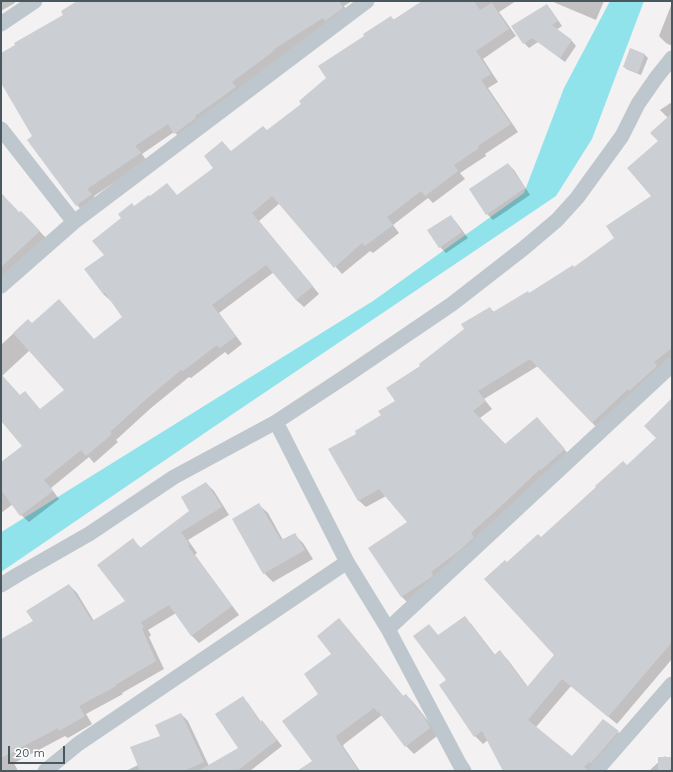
<!DOCTYPE html>
<style>
body{margin:0}
#map{position:relative;width:673px;height:772px;overflow:hidden;background:#f3f1f1;font-family:"Work Sans",sans-serif}
canvas{display:block}
.frame{position:absolute;inset:0;border:2px solid #49575e;pointer-events:none}
.scale{position:absolute;left:8px;top:746px;width:57px;height:18px;box-sizing:border-box;border:2px solid #49575e;border-top:0;padding-left:5px;font-size:12px;line-height:14px;white-space:nowrap;color:#49575e;-webkit-text-stroke:3px #fff;paint-order:stroke}
</style>
<div id="map">
<canvas width="673" height="772"></canvas>
<div class="frame"></div>
<div class="scale">20 m</div>
</div>
<script>
const ctx = document.querySelector('canvas').getContext('2d');
ctx.lineJoin = 'round';
function fill(path, color) { ctx.fillStyle = color; ctx.fill(path, 'evenodd'); }
function strokePath(path, color, width, dash) { ctx.strokeStyle = color; ctx.lineWidth = width; ctx.lineCap = dash ? 'butt' : 'round'; ctx.setLineDash(dash || []); ctx.stroke(path); }
const water = new Path2D(`
 M610,1H644L592,139L556,196L215,426L1,572V533L3,531L373,301L524,193L564,88Z`);
const shadow = new Path2D(`
 M1,1H14L15,3L1,11Z
 M95,1H352L344,6L350,16L183,140L174,132L142,154L147,161L94,196L98,202L84,213L77,205L34,136L1,81V55Z
 M424,1H516L499,12L516,36L483,59L498,82L488,88L518,132L485,154L486,156L460,173L465,179L433,203L428,198L393,225L399,233L373,253L370,251L342,274L280,203L259,221L319,294L304,307L296,300L274,272L219,313L242,344L228,355L225,352L191,378L189,377L151,408L116,440L118,442L94,463L89,457L51,488L59,499L29,522L21,515L13,504L1,513V463L24,446L1,420V345L28,320L32,324L95,340L124,317L112,301H111L103,294L106,255L134,207L150,197L178,196L215,168L231,152L267,131L303,104L366,36L391,17L394,20ZM30,350L66,390L41,410L20,396L2,376Z
 M551,1H604L596,20Z
 M672,3V46L666,43L659,36Z
 M546,5L551,10L562,26L556,30L572,41L576,46L565,62L538,42L529,48L524,43Z
 M631,49L645,55L648,58L641,75L626,69L624,66Z
 M672,102V361L599,430L538,366L484,399L492,409L480,418L506,445L544,426L571,457L409,604L402,597L370,548L409,522L386,496L366,507L358,500L357,434L382,415L396,401L422,366L466,330L490,308L494,312L529,294L574,268L615,238L653,196L659,141L668,118L660,110Z
 M508,164L514,170L530,195L493,220L487,214Z
 M1,193L19,213L21,212L47,239L1,280Z
 M450,216L456,222L468,238L446,253L440,247Z
 M672,403V659L617,724L571,686L536,727L572,758L618,732L626,740L596,771H504L488,740L483,744L475,736L447,681L429,626L439,636L464,617L472,625L495,655L500,652L508,660L528,687L555,655L507,563L541,538L627,467L658,438Z
 M206,483L214,491L229,515L188,540L197,553L195,555L239,615L199,643L191,635L176,613L148,630L151,635L149,637L164,669L122,693L123,694L86,714L92,724L68,738L65,736L14,763L18,771H1V640L34,621L69,585L77,593L94,621L126,601L133,540L141,548L191,511Z
 M259,505L268,513L283,540L294,534L303,543L313,559L273,582L264,573Z
 M339,620L347,628L404,697L406,695L414,703L432,726L437,736L414,754L406,746L382,715L343,745L344,746H343L360,771H306L314,761L320,694L332,654Z
 M242,698L248,703L261,722L267,727L282,746L250,771H126L138,765L181,714L188,721L209,766L239,748Z
 M665,756L672,763V771H649Z`);
const building = new Path2D(`
 M77,1H339L343,8L325,21L323,18L274,49L275,50L232,82L236,87L195,116L196,118L174,134L168,124L135,146L141,153L87,189L92,194L76,206L27,140L32,136L1,83V53L15,45L14,43L63,15L61,11Z
 M422,1H474L480,10L492,3L509,29L476,51L491,74L481,80L511,124L478,146L479,148L454,165L458,171L425,196L421,191L387,217L393,225L365,246L362,243L334,268L272,196L252,213L313,286L296,300L266,265L212,305L236,336L220,348L217,345L183,371L181,370L144,401L110,432L112,434L86,456L81,450L44,480L53,491L20,516L1,490V462L22,446L1,421V374L20,395L25,391L40,409L64,390L13,333L28,319L32,323L59,299L94,339L122,317L105,293L103,294L84,269L104,255L92,241L121,218L118,214L132,203L134,206L149,195L150,196L167,183L177,195L213,168L204,156L222,141L231,151L263,126L267,130L301,104L299,101L326,78L318,66L364,36L363,34L391,16L393,20Z
 M547,4L558,21L552,25L572,40L560,58L532,38L523,44L511,26Z
 M630,48L645,54L638,73L623,67Z
 M672,113V348L654,362L657,366L629,391L628,389L592,423L530,359L478,391L486,401L473,411L505,444L537,417L565,449L541,470L540,469L500,507L471,533L474,537L460,550L431,572L433,575L430,578L401,597L368,548L407,522L379,489L358,501L328,449L356,434L355,431L381,415L378,411L395,401L386,388L420,366L419,364L464,329L461,324L490,307L493,312L528,291L529,293L573,265L574,267L614,238L606,226L651,196L627,168L658,141L650,133Z
 M508,163L525,188L486,215L469,189Z
 M1,193L19,212L21,211L40,231L1,267Z
 M451,215L462,232L439,248L427,230Z
 M672,398V642L608,717L562,679L528,720L572,756L603,719L619,731L591,763L589,762L584,767L587,769V771H503L482,731L474,737L439,685L446,680L413,636L429,624L438,635L465,616L494,655L500,650L527,687L554,655L484,579L505,560L507,562L538,534L541,537L596,487L595,486L623,461L627,465L656,438L644,426Z
 M206,482L222,507L181,532L190,545L188,546L232,606L191,636L169,605L141,622L144,627L142,629L156,661L115,685L116,686L79,706L85,716L59,731L58,728L1,758V639L33,621L26,611L69,584L92,621L125,601L97,565L133,538L140,548L189,511L181,497Z
 M259,503L281,540L295,533L305,550L263,574L232,519Z
 M339,618L403,696L406,694L424,717L430,728L405,747L378,711L377,712L374,708L336,736L337,737L336,738L359,771H297L312,761L282,721L318,694L304,674L331,654L317,636Z
 M243,696L260,722L262,720L277,740L237,771H198L238,748L215,714Z
 M181,713L204,762L184,771H140L130,747L160,736L155,725Z
 M658,757H672V767L668,771H658Z`);
const street = new Path2D(`
 M1,24L35,1
 M1,129L74,222
 M1,286L74,222L367,1
 M276,422L347,562L388,629L460,765L464,771
 M1,585L19,574L89,534L174,477L276,422L349,374L452,304L524,248L557,220L577,198L622,136L638,104L656,78L672,58
 M388,629L672,365
 M45,771L78,744L347,562
 M596,771L672,684`);
fill(water, '#90e3eb');
fill(shadow, '#0003');
fill(building, '#cbcfd3');
strokePath(street, '#bdc7cd', 15);
</script>
